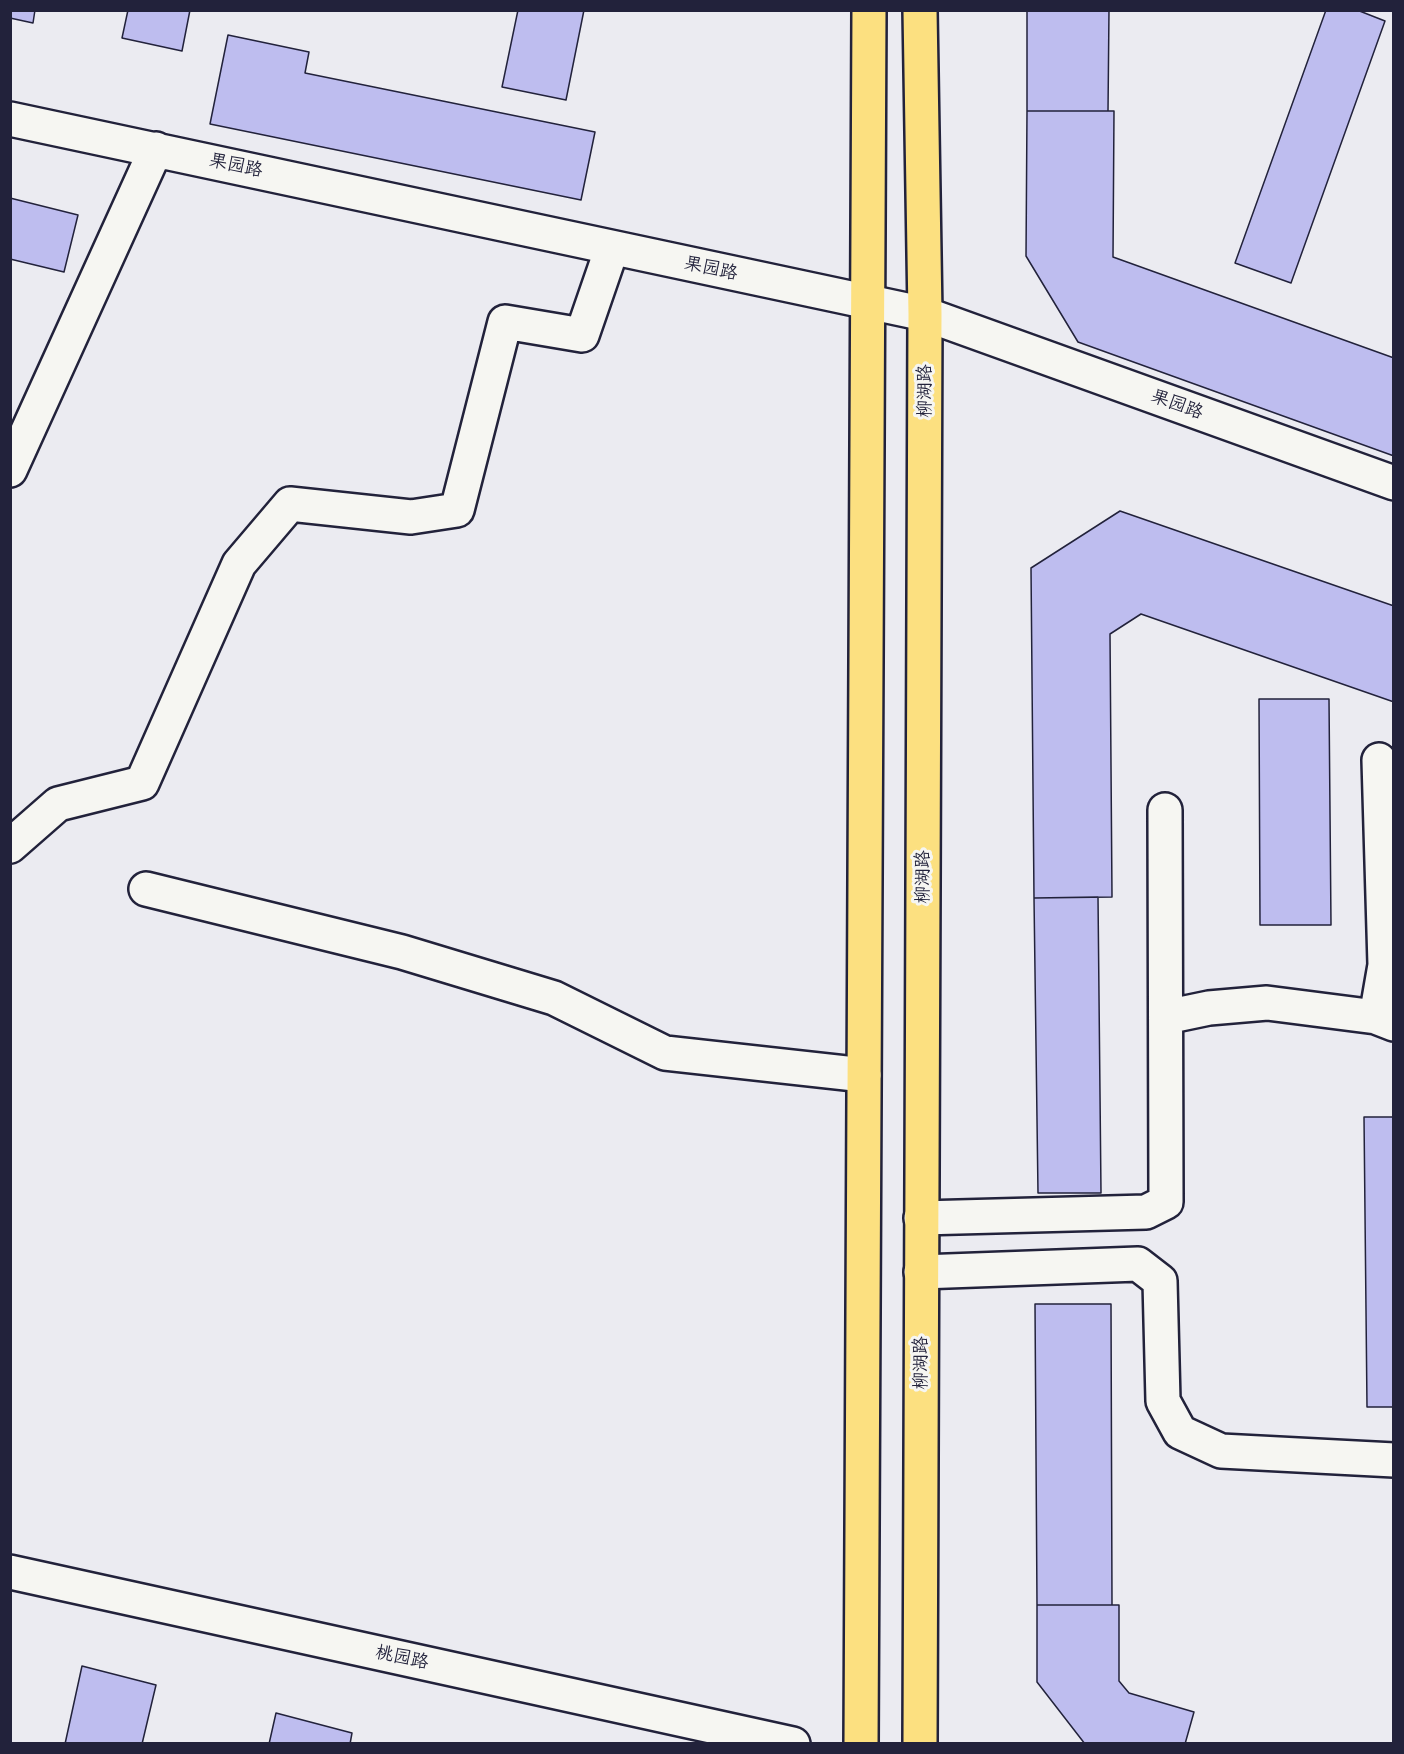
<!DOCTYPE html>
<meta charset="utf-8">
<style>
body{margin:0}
#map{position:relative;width:1404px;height:1754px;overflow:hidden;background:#ebebf1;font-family:"Shantell Sans",sans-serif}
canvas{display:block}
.frame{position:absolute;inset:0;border:12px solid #22223b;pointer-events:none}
</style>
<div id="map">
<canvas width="1404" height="1754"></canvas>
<div class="frame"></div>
</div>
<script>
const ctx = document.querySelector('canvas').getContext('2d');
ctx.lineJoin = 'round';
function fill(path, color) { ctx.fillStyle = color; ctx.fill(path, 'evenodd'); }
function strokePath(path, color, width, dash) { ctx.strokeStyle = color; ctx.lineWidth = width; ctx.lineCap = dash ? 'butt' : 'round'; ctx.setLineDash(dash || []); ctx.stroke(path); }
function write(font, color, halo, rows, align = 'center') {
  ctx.font = font + ' "Shantell Sans","LXGW WenKai TC",sans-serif'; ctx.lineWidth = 6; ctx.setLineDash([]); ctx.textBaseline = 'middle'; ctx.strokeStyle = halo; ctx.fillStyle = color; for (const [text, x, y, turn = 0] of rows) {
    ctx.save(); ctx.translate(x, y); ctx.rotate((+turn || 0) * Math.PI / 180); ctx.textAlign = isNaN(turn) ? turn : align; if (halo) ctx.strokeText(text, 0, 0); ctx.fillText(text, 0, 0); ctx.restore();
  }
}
const building = new Path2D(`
 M10,10H35L33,23L10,18Z
 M128,10H190L182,51L122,38Z
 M518,10H584L566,100L502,87Z
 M1027,10H1109L1108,111H1027Z
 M1326,10H1357L1385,21L1291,283L1235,263Z
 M228,35L309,52L305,73L595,132L581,200L210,124Z
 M1027,111H1114L1113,257L1394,358V456L1078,342L1026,256Z
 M10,198L78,215L64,272L10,259Z
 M1120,511L1394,606V702L1141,614L1110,634L1112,897L1034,898L1031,568Z
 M1259,699H1329L1331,925H1260Z
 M1098,897L1101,1193H1038L1034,898Z
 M1364,1117H1394V1407H1367Z
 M1035,1304H1111L1112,1605H1037Z
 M1037,1605H1119V1681L1129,1693L1194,1712L1185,1744H1085L1037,1682Z
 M82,1666L156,1685L142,1744H65Z
 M276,1713L352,1733L350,1744H269Z`);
const minor = new Path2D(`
 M10,119L925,314L1394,483
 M10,470L156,149
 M10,846L58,804L142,783L239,564L290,504L411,517L457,510L505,322L582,335L612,248
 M146,889L402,952L554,998L665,1053L864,1075
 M1166,1017L1209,1008L1267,1003L1376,1017L1394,1024
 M1376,1017L1385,965L1379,760
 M921,1218L1146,1212L1166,1202L1165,810
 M921,1272L1138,1264L1160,1281L1163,1401L1180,1432L1221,1451L1394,1460
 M10,1572L793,1744`);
const major = new Path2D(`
 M920,10L925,314L920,1744
 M861,1744L869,10`);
const streetNames = [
 ["果园路",236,166,12],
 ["果园路",711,269,12],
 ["柳湖路",925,391,-90],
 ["果园路",1177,405,20],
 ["柳湖路",923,877,-90],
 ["柳湖路",921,1363,-90],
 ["桃园路",402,1658,12]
];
fill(building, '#bebdef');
strokePath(building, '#22223b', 1.5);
strokePath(minor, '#22223b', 38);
strokePath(major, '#22223b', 38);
strokePath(minor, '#f6f6f2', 33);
strokePath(major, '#fce080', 33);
write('18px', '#22223b', '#f6f6f2', streetNames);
</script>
